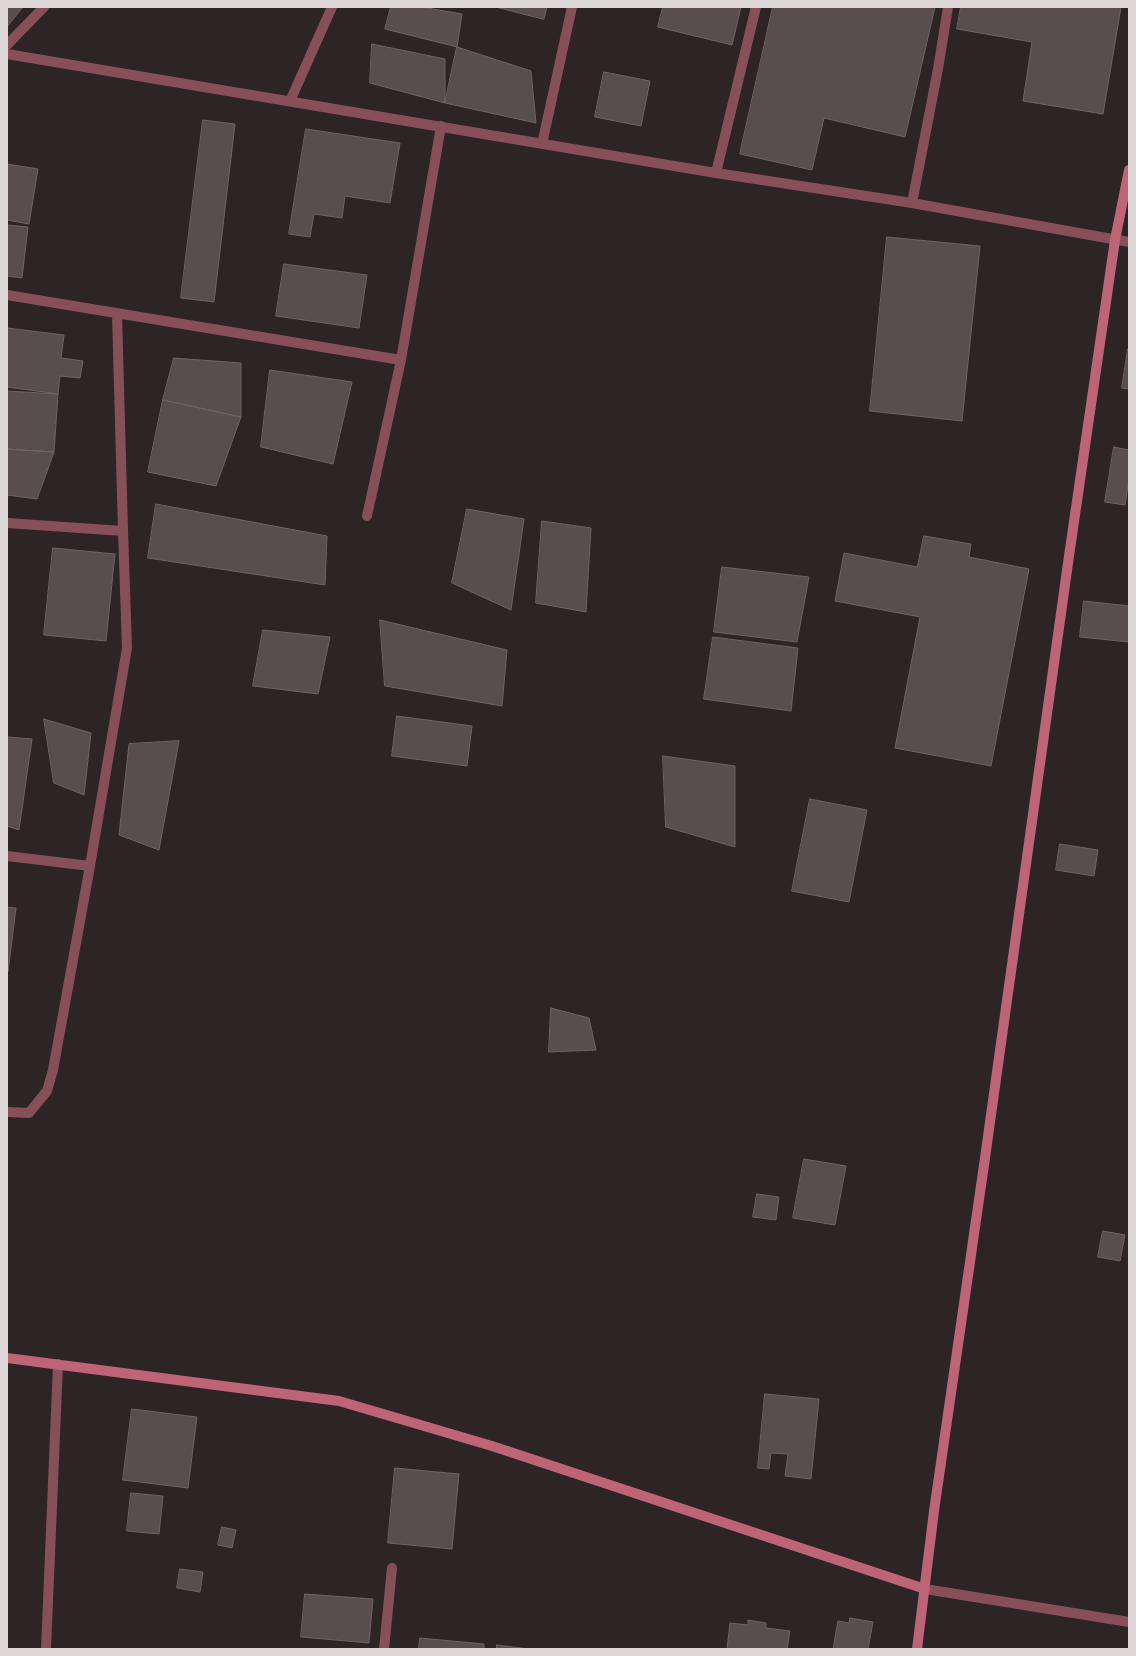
<!DOCTYPE html>
<style>
body{margin:0}
#map{position:relative;width:1136px;height:1656px;overflow:hidden;background:#2d2425;font-family:Karla,sans-serif}
canvas{display:block}
.frame{position:absolute;inset:0;border:8px solid #dfd8d9;pointer-events:none}
</style>
<div id="map">
<canvas width="1136" height="1656"></canvas>
<div class="frame"></div>
</div>
<script>
const ctx = document.querySelector('canvas').getContext('2d');
ctx.lineJoin = 'round';
function fill(path, color) { ctx.fillStyle = color; ctx.fill(path, 'evenodd'); }
function strokePath(path, color, width, dash) { ctx.strokeStyle = color; ctx.lineWidth = width; ctx.lineCap = dash ? 'butt' : 'round'; ctx.setLineDash(dash || []); ctx.stroke(path); }
const building = new Path2D(`
 M7,7H23L7,27Z
 M391,7H421L462,14L457,47L385,29Z
 M496,7H547L544,19Z
 M663,7H741L732,45L658,27Z
 M773,7H935L905,137L824,118L812,170L740,154Z
 M961,7H1121L1103,114L1023,101L1032,42L957,29Z
 M372,44L445,59V103L370,83Z
 M457,47L531,71L536,123L445,103Z
 M604,72L650,81L641,126L595,117Z
 M203,120L235,124L214,302L181,298Z
 M306,129L400,143L390,203L345,196L342,218L314,214L310,237L289,234Z
 M7,164L38,169L29,224L7,220Z
 M7,225L28,227L22,278L7,276Z
 M887,237L980,246L962,421L870,411Z
 M284,264L367,275L359,328L276,316Z
 M7,328L64,335L61,358L83,361L80,378L60,376L58,394L7,387Z
 M1128,349H1129V389L1122,388Z
 M174,358L241,363V417L163,400Z
 M270,370L352,382L333,464L261,447Z
 M7,391L58,394L54,452L7,449Z
 M163,400L241,417L216,486L148,472Z
 M1114,447L1129,450V480L1125,505L1105,502Z
 M7,449L54,452L37,499L7,495Z
 M156,504L327,536L325,585L148,558Z
 M467,509L524,519L511,610L452,583Z
 M542,521L591,528L586,612L536,603Z
 M924,536L971,544L969,557L1029,569L991,766L895,748L920,617L835,601L844,553L917,567Z
 M53,548L115,554L106,641L44,635Z
 M722,567L809,577L797,642L714,632Z
 M1084,601L1129,606V642L1080,637Z
 M380,620L507,650L502,706L385,686Z
 M263,630L330,637L318,694L253,686Z
 M713,637L798,648L791,711L704,699Z
 M397,716L472,726L467,766L392,756Z
 M44,719L91,733L84,795L54,783Z
 M7,737L32,739L19,830L7,826Z
 M179,741L159,850L119,835L129,744Z
 M663,756L735,766V847L666,827Z
 M810,799L867,810L849,902L792,891Z
 M1060,844L1098,850L1094,876L1056,870Z
 M7,907L16,908L8,972H7Z
 M551,1008L589,1018L596,1050L549,1052Z
 M804,1159L846,1166L835,1225L793,1218Z
 M757,1194L779,1197L776,1220L753,1217Z
 M1103,1231L1125,1235L1120,1261L1098,1257Z
 M765,1394L819,1399L811,1479L785,1476L788,1454L771,1453L769,1469L758,1468Z
 M132,1409L197,1417L188,1488L123,1480Z
 M395,1468L459,1474L452,1549L388,1543Z
 M131,1493L163,1496L159,1534L127,1531Z
 M222,1527L236,1530L232,1548L218,1545Z
 M180,1569L203,1572L200,1592L177,1588Z
 M305,1594L373,1599L369,1643L301,1637Z
 M850,1618L873,1622L868,1649H833L838,1621L849,1623Z
 M748,1620L766,1623V1628L790,1631L787,1649H727L730,1623L748,1625Z
 M420,1638L484,1644V1649H419Z
 M497,1645L529,1649H497Z`);
const street = new Path2D(`
 M7,45L44,7
 M7,54L716,173L912,203L1129,242
 M290,101L332,7
 M542,144L572,7
 M716,173L756,7
 M912,203L938,69L948,7
 M7,295L401,360
 M367,516L401,360L441,126
 M7,523L123,531L117,314
 M7,856L90,866
 M7,1112L29,1113L47,1091L53,1070L90,866L127,648L123,531
 M925,1589L1129,1622
 M46,1649L58,1364
 M384,1649L392,1568`);
const secondary = new Path2D(`
 M7,1358L339,1401L492,1446L925,1589
 M917,1649L934,1511L985,1158L1069,556L1115,240L1129,170`);
fill(building, '#584e4f');
strokePath(building, '#6e6365', 1);
strokePath(street, '#874f5a', 10);
strokePath(secondary, '#bd6477', 10);
</script>
